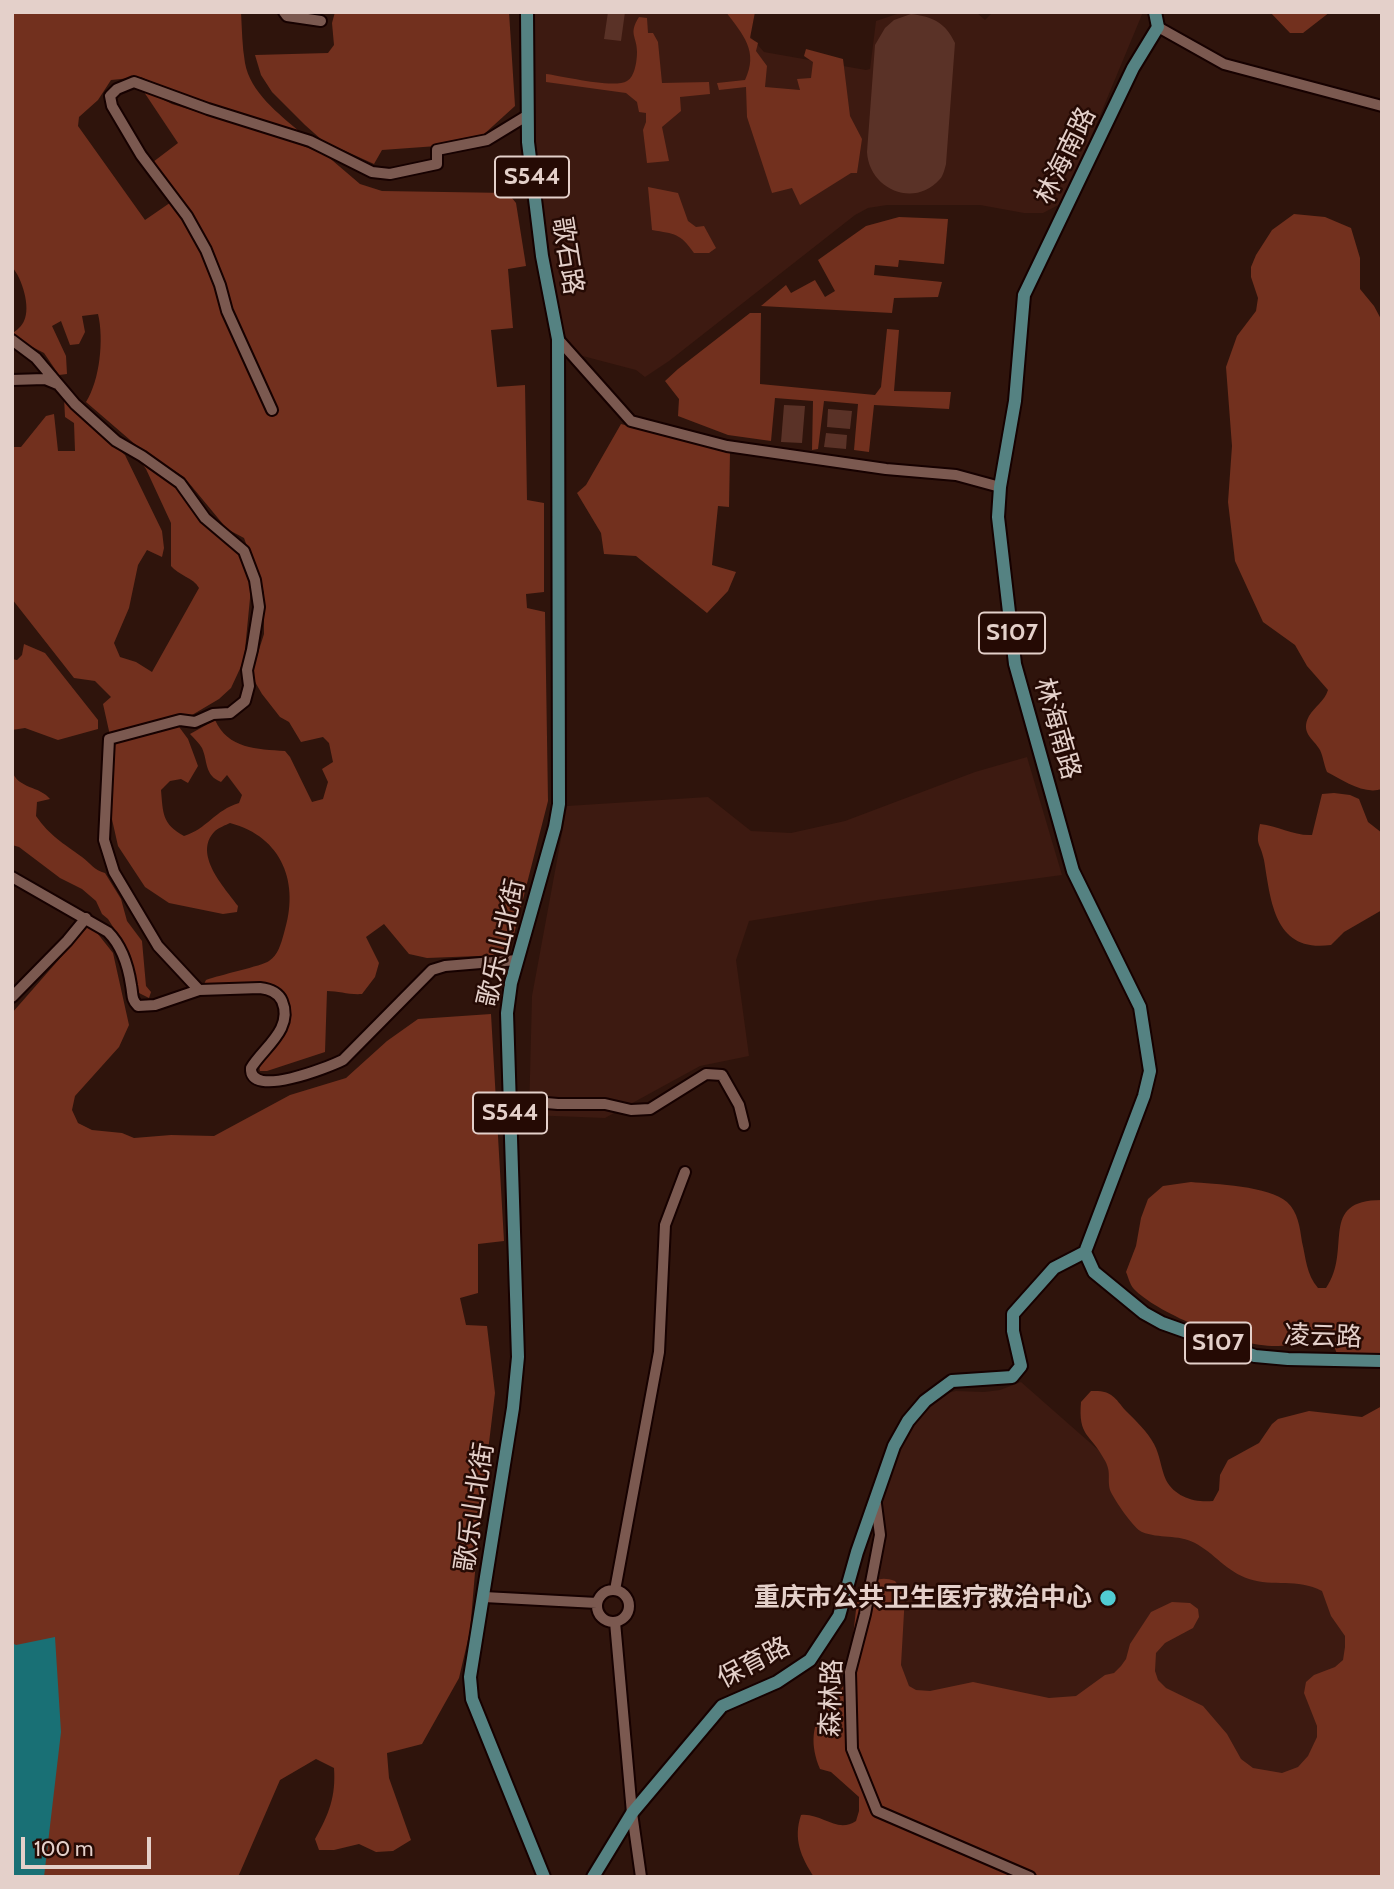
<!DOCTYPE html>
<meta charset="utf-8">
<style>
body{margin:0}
#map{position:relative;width:1394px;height:1889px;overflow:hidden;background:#2f140c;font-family:Cabin,sans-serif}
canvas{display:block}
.frame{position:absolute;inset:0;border:14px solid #e4d0ca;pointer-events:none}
.scale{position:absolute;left:21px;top:1837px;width:130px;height:32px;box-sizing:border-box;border:4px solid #e4d0ca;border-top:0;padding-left:9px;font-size:21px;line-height:24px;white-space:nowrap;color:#e4d0ca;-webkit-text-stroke:5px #250a04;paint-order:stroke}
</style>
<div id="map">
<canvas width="1394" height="1889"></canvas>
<div class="frame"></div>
<div class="scale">100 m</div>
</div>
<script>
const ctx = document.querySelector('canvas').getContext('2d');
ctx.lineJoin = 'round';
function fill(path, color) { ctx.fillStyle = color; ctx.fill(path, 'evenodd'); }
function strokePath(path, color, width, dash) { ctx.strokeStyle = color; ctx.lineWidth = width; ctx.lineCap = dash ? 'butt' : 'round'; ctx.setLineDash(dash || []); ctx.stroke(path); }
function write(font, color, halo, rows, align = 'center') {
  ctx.font = font + ' Cabin,"Noto Sans SC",sans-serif'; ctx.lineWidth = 5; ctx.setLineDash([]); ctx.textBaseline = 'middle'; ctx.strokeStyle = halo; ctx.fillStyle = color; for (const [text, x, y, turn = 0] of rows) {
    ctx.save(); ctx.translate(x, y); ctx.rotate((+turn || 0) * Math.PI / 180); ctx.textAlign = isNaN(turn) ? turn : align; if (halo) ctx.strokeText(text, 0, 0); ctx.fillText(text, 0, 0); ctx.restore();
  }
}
const built = new Path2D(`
 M533,12H729L764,52L866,70L870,69L876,21L903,12H976L985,20L993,12H1143L1064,202L1043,213H1024L980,205H887L868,208L855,215L669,361L645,377L636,370L575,354L559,326L536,151Z
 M1027,757L1062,875L877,900L749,921L736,960L749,1056L700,1066L605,1118L529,1115L532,996L567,806L708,797L751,831L791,833L845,821L975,772Z
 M1021,1382L1121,1470L1321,1580L1382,1617L1293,1793L857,1690L878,1478L894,1431L916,1400L956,1391L984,1392L1000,1390Z`);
const green = new Path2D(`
 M608,12H625L621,41L604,39Z
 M911,14C933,17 945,22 955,43L946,164C945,168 943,176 940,179C914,209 869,189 867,152L875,45L885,28L894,20Z
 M784,405L805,406L802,443L781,442Z
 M828,409L852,411L850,429L827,427Z
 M826,433L847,435L846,449L824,447Z`);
const forest = new Path2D(`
 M12,12H241C242,29 242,46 245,63C250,92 279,114 300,132L171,92L141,77L111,80L98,100L79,117L78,126L145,220L177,198L153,162L178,143L142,89L172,104L291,141L326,155L360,184L382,191L508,193L516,203L526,266L508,269L513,328L491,330L497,387L525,385L527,500L544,503V592L526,594L527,608L545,612L548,801L510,950L504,955L427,958L409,954L384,924L366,937L379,963L375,977L362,994C349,995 339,991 327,991L325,1052L267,1071H260L259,1066L285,1035L290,1011L286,994L272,984L247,982L210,988L203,986L206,980C219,975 262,966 269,961C278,955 281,944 284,933C300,884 283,837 230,823C226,825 218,828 215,831C192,854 225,888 238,906L237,912L223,914L169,903L145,887L118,846L111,815V740L103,704L111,697L95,681L74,678L12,599V447H21L46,416L54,414L58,451H75L74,423L65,417L64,397L93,427L125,455L162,531L164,548L162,557L147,550L138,565L129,608L114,643L120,657L136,662L152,672L199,588C194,578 178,575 171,566V523L146,469L137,457L176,486L197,513L201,523L238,551L251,588L244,660L231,688L219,699L192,715L171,716L188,739L198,766L188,783L181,779L170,781L161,790C163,813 162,824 184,836C207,829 215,810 239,803L242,795L227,775L221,782C204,775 208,761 202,748C199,743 194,738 190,734L215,720C228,749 257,749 285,751L290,757L312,802L323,799L328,782L322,769L333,762L329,743L323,737L301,742L289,722L280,717L262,694L251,675L264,634V593L244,538L227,529L184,477L144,452L86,402C100,380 104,339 98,314L82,316L85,332L79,344L70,345L61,321L52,326L66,356L67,374L59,375L44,353L15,338L13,333C17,330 22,326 24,321C31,307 22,278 12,267Z
 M335,12H509L515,106L483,135L437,146L382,150L374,164L323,141L305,125L272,92L261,75L255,55L328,53L334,45L332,23Z
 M726,12H755L750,38L758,43L756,51L767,66L765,87L800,90L797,79L811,78L813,62L804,56L806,49L843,59L850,116L862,139L857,173H851L800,205L792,188L772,193L747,117L746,87L719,90L717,83L745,80C759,51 743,35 726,12Z
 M1270,12H1330L1303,33H1290Z
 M639,17L647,18L648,33H653L658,42L662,83L709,82L710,94L680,97L681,111L662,127L669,161L647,163L643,130L646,122V113L639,112L637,102L626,93L546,82V74C563,76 614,89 627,81C635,77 637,60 637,52C637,36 628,34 639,17Z
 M648,187L678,193L688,221L696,227L704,226L716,248L709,253H694C680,233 675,234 652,230Z
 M1294,214L1325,217L1351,228L1360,258V289L1374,306L1382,321V789C1363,795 1343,780 1327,772C1324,765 1323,756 1320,750C1313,738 1300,733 1309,716C1315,706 1324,702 1328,690L1307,666L1295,645L1263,622L1235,561L1228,502L1232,446L1226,367L1237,336L1256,311L1258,298L1251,277V267L1256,255L1272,230Z
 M899,217L948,219L944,264L899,260L898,267L875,265L874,275L942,282L938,297L894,298L892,313L761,306L786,285L791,293L815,280L825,297L835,291L818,260L866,226Z
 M750,313H761L760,384L875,395L881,387L887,329L899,330L894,391L951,392L949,409L874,405L869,452L854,450L858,404L824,401L818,449L812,450L813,401L775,398L771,441L728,435L678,416L679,399L665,381L678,369Z
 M621,424L730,452L729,507L718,506L712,565L736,572L728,591L707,613L636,556L604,554L601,533L577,493L586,485Z
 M24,644L45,653L98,720V729L58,740L25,728L12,730V659L17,660L22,655Z
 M12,771C18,789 40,786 50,799L37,802L36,816C50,836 63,843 82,857C91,864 94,870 105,873L121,899L127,921L142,941L146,986L151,992L149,998L139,993L130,954L108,919L102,914L96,901L82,889L60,878L19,847L12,845Z
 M1334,793L1350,795L1359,799L1368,822L1382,833V910L1344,932L1331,945C1274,953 1271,901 1264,860C1260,841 1255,847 1260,824C1278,826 1294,836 1312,835L1322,794Z
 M90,924L113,953L129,1025L119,1047L75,1096L72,1110L78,1123L92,1130L122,1133L134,1138L171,1135L214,1136L290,1095L346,1078L387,1041L418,1019L491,1014L504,1241L478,1244V1293L460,1298L466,1325L487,1326L495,1393L479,1526L470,1631L459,1678L422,1744L387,1753L389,1778L411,1840L393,1851L376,1852L359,1844L334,1850H319L315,1839C329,1814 336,1797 334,1768L316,1759L280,1780L238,1877H12V1013Z
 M1191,1182C1214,1184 1270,1186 1287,1202C1298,1212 1300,1228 1302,1242C1306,1258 1306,1274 1318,1288H1326C1353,1250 1317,1200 1382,1200V1356L1337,1354L1334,1346L1336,1338L1331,1332L1310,1330C1302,1335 1297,1343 1287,1345C1252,1353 1162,1316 1136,1291C1130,1286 1129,1279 1126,1272L1136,1246L1141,1218L1148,1199L1163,1186Z
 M1091,1391C1112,1390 1114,1397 1126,1411C1136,1421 1147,1431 1154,1444C1160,1455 1161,1469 1166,1480C1175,1497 1195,1503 1213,1501L1219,1490L1220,1475L1228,1460L1259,1443L1272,1424L1278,1419L1309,1411L1362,1417L1382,1406V1877H814C801,1857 793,1839 801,1815C822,1813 837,1834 856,1821L859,1811V1797L831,1772L820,1769C810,1745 811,1724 827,1704C833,1697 841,1691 845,1683C851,1668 854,1622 857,1603C866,1585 875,1574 895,1581L905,1595L901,1665L909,1686L916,1690L930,1691L973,1682L1049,1698L1076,1696L1105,1675L1114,1673L1121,1666L1126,1659L1130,1644L1151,1612L1172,1602L1190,1603L1198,1609L1199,1617L1193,1628L1165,1643L1156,1653L1155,1671L1158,1680L1166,1688L1203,1706L1227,1734L1241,1759L1253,1768L1282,1773L1298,1767L1308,1756L1317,1737V1726L1304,1693L1306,1682L1314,1675L1335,1667L1343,1660L1345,1647V1636L1331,1616L1322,1591C1297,1578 1273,1587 1249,1579C1227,1572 1214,1553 1195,1543C1178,1534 1159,1539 1142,1532C1134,1529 1113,1498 1110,1490C1107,1478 1112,1472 1104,1459C1090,1433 1078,1437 1081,1402Z`);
const water = new Path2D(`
 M55,1637L61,1732L44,1877H12V1643L16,1645Z`);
const minor = new Path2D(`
 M284,12L287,16L321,21
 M1158,27L1224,64L1382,106
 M558,339L631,421L727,446L886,469L956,475L1000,487
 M12,340L36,358L75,404L116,441L142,456L180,483L205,518L244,551L255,580L259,607L252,650L247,670L249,686L245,701L230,713L213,714L195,722L180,720L109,739L104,840L114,872L158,946L199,990L260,988C269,989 278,992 282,1001C294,1029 263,1048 251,1068C249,1099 329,1067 343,1060L432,970L445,966L517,960
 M12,380L45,379L57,384
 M272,410L227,311L220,285L206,250L187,216L141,155L112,106L110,96L117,89L134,82L208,109L310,141L372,172L390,174L437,164V150L487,140L528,115
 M12,877L108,932C122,946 128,965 131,985C133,995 131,999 138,1006L155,1005L199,990
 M12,997L67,941L86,918
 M510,1100L558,1104H605L631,1110L650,1109L706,1074L722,1075L739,1105L744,1125
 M876,1504L880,1535L865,1614L850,1672L852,1749L877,1811L1030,1877
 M597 1606a16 16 0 1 1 32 0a16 16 0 1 1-32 0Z
 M615,1590L659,1352L665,1225L685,1172
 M484,1597L597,1603
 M615,1622L632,1813L641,1877`);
const major = new Path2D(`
 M527,12L528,142L542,256L558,339L559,804L555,827L511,983L507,1013L518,1357L513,1408L470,1677L472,1699L544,1877
 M1085,1252L1144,1096L1150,1071L1140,1007L1073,871L1015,664L998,517L1000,487L1015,401L1024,295L1133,68L1158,27L1155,12
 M1085,1252L1094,1272L1144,1313L1162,1323L1255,1356L1288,1359L1382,1361
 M593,1877L632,1813L722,1706L777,1682L810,1660L839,1616L857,1552L894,1446L908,1421L925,1401L952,1381L1012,1377L1021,1366L1013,1331V1314L1054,1268L1085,1252`);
const markers = [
 [1108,1598,9,"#51ccd3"]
];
const shields = [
 [532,177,74],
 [1012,633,66],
 [510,1113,74],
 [1218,1343,66]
];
const shieldNames = [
 ["S544",532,177],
 ["S107",1012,633],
 ["S544",510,1113],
 ["S107",1218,1343]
];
const streetNames = [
 ["林海南路",1066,156,-64],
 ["歌石路",567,256,81],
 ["林海南路",1057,729,74],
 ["歌乐山北街",502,943,-77],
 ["凌云路",1323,1337,2],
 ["歌乐山北街",475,1507,-81],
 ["保育路",754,1663,-28],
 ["森林路",832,1698,-88]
];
const poiNames = [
 ["重庆市公共卫生医疗救治中心",1092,1598]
];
fill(built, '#3d1a11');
fill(green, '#5a3227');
fill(forest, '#72301e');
fill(water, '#197075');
strokePath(minor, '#160100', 14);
strokePath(major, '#160100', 16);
strokePath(minor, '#7b5950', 10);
strokePath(major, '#558282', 12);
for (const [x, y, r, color] of markers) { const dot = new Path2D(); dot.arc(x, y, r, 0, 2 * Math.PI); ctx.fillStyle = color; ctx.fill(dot); strokePath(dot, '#250a04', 2.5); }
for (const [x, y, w] of shields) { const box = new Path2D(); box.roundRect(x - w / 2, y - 20.5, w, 41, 5); ctx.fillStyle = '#250a04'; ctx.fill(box); strokePath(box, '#e4d0ca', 2); }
write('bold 24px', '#e4d0ca', null, shieldNames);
write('26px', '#e4d0ca', '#250a04', streetNames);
write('bold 26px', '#e4d0ca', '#250a04', poiNames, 'right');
</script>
